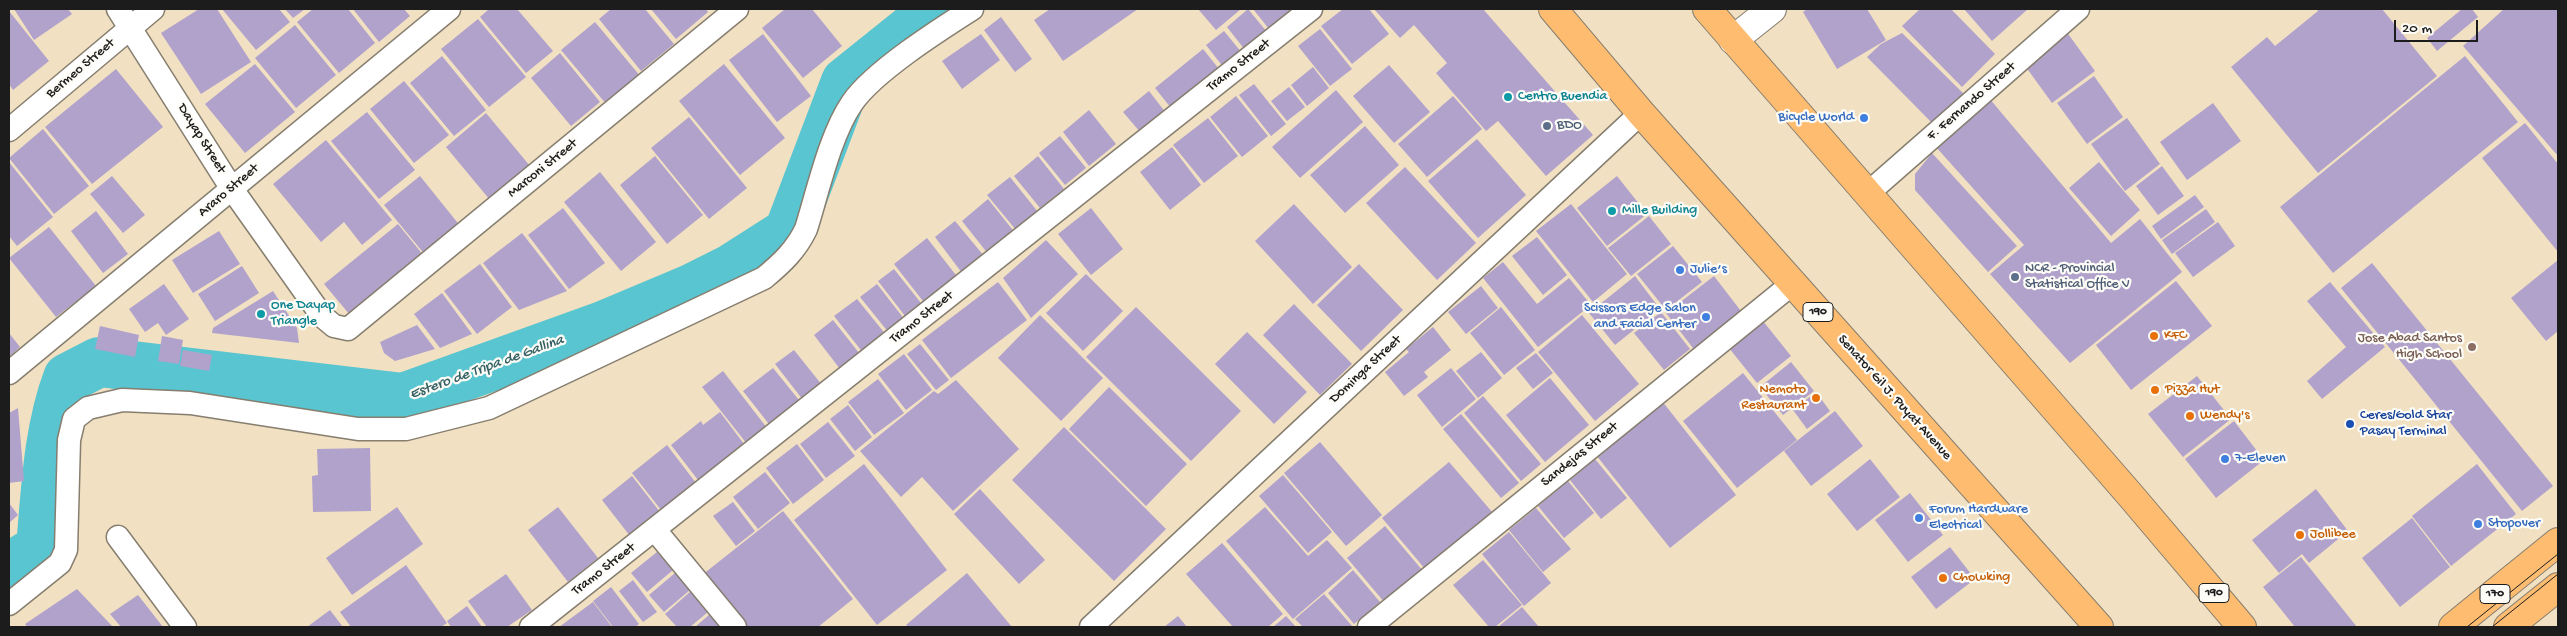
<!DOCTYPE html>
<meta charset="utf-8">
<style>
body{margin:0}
#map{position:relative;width:2567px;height:636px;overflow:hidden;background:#f1e0c2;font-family:"Gochi Hand",sans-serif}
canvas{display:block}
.frame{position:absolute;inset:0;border:10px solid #1c1c1c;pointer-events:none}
.scale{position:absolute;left:2394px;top:20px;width:84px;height:22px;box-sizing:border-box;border:2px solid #1c1c1c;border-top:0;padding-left:6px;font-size:15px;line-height:18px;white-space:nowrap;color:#1c1c1c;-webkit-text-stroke:4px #fdfcf7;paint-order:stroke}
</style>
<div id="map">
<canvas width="2567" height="636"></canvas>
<div class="frame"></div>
<div class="scale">20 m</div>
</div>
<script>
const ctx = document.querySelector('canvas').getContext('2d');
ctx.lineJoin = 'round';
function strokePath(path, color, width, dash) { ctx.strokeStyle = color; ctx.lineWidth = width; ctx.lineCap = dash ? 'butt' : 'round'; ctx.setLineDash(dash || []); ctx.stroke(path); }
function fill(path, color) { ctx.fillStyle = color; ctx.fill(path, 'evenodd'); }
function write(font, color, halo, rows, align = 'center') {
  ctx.font = font + ' "Gochi Hand",sans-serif'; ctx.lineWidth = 4.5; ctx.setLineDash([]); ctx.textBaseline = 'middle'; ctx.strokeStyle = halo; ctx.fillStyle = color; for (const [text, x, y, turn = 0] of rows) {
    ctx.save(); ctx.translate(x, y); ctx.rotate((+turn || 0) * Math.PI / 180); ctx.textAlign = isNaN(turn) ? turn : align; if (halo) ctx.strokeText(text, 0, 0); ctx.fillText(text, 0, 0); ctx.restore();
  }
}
const river = new Path2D(`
 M9,568L41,548C46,492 48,431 68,378L99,362L403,398L603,326L691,289L731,269L789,232L846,82L937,9`);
const building = new Path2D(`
 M14,9H68L72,14L34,40Z
 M199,9H217L251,62L201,94L161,33Z
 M222,9H279L290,22L256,50Z
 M285,9H305L293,18Z
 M313,9H348L375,43L339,73L297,22Z
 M353,9H404L410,16L379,42Z
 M489,9H517L553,51L526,73L480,17Z
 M611,9H645L674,44L641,71L599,19Z
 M651,9H706L708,12L676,39Z
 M785,9H812L842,46L803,78L762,28Z
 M1050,9H1138L1063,61L1034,20Z
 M1198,9H1241L1216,30Z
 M1248,9L1267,32L1245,50L1227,27Z
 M1253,9H1293L1297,14L1273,34Z
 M1343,9H1369L1389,34L1352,64L1321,26Z
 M1374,9H1483L1593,135L1546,176L1498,121L1486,131L1436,73L1447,63L1414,25L1400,38Z
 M1807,9H1867L1886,40L1837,69L1803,12Z
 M1920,9H1951L1995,54L1962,87L1902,26Z
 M1964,9H2028L1992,41Z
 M2317,9H2382L2437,76L2318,173L2231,67L2267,37L2275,46L2318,11Z
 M2462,9H2472L2478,17L2437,51L2427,38Z
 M2504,9H2558V156L2463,46Z
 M9,11L49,61L13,90L9,84Z
 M1001,17L1032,59L1015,72L984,30Z
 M478,19L526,77L489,107L441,49Z
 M595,22L641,77L607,105L561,50Z
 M295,25L336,75L296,108L255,58Z
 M1320,29L1352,69L1330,86L1298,46Z
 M1224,31L1242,53L1224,68L1206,45Z
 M2066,31L2095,71L2052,103L2023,63Z
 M1902,33L1966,96L1935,126L1867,57L1881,44Z
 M763,34L811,96L777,122L729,60Z
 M981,34L1000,60L962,89L942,61Z
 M1203,49L1219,69L1171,108L1155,88Z
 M560,53L600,102L571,126L531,78Z
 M442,56L486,110L454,136L410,83Z
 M2465,56L2518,122L2333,273L2280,207Z
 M255,64L295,112L245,153L205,104Z
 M724,64L785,138L740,175L679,101Z
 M1389,65L1430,112L1394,143L1353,96Z
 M1313,67L1329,88L1307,106L1291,85Z
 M116,69L163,127L92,184L45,127Z
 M2094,76L2123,117L2087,144L2057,103Z
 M404,81L449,135L414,163L370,109Z
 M1254,84L1286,124L1271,136L1239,95Z
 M1289,87L1305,107L1287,121L1271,101Z
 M1336,90L1363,122L1300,178L1272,147Z
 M1149,91L1166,113L1141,133L1123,112Z
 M1236,96L1268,136L1242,157L1210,117Z
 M1453,96L1482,129L1427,177L1398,144Z
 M1989,98L2111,243L2140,219L2182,272L2070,363L1990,274L2024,245L1935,146Z
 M2213,103L2241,141L2187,180L2160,142Z
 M1089,110L1116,144L1089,166L1063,132Z
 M367,112L415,170L379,199L331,141Z
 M486,113L530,166L490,200L446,147Z
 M689,117L747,188L709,219L651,148Z
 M1208,118L1238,156L1204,183L1173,145Z
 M2127,118L2160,164L2125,191L2091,144Z
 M2525,123L2558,164V252L2482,158Z
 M1365,126L1399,165L1345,213L1310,175Z
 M43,129L89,186L54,214L9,158Z
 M1060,136L1086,168L1065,185L1039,153Z
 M1477,139L1526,195L1478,238L1428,181Z
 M326,140L392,220L362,245L344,222L321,242L273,184Z
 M1172,147L1201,185L1170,210L1140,172Z
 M1932,153L2017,246L1988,272L1915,190V174Z
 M655,156L703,215L667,244L620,185Z
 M1038,156L1064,189L1040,208L1014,176Z
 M9,162L53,217L17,246L9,236Z
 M2099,162L2140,210L2111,236L2069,188Z
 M2162,166L2184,196L2158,215L2136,186Z
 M1405,167L1476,243L1437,280L1366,203Z
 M600,172L656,242L621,271L564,202Z
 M112,176L145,215L123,233L90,194Z
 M420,176L461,227L426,256L384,205Z
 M1617,176L1647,214L1607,246L1577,208Z
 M1010,177L1038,212L1016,230L987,195Z
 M2195,195L2204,207L2161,239L2152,226Z
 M988,199L1016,234L989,255L962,221Z
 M1294,204L1352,267L1313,304L1255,241Z
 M1571,204L1627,274L1593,302L1536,231Z
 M563,208L605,263L569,289L528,235Z
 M1091,208L1123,249L1091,275L1058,234Z
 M2206,209L2215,222L2172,254L2162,240Z
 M96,211L128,254L103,273L71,231Z
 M1649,216L1671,244L1631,276L1608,248Z
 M955,221L984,256L962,273L935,237Z
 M2218,222L2235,246L2193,277L2175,253Z
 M398,224L428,261L355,321L324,284Z
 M49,227L96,286L56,317L9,258Z
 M219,231L240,264L193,293L172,260Z
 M522,233L567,291L519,310L483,263Z
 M1537,237L1567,275L1543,295L1512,256Z
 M927,238L959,279L926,305L894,264Z
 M1046,240L1078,274L1031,318L1003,278Z
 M1673,246L1702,282L1666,310L1637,274Z
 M2558,260V331L2546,341L2511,298Z
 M1503,262L1537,304L1569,278L1591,305L1538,347L1483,278Z
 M2372,263L2553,486L2522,511L2341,288Z
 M480,264L512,307L477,334L444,291Z
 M1359,264L1403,310L1361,351L1317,305Z
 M242,266L259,293L215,321L198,294Z
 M894,269L921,303L905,316L878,281Z
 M1086,274L1123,311L1083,351L1046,313Z
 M1635,276L1660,309L1615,345L1589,313Z
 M1714,276L1744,315L1696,352L1666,313Z
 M2176,281L2212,326L2131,390L2096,345Z
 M998,282L1027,320L951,378L922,340Z
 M2330,282L2385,347L2322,399L2307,381L2346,347L2307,301Z
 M164,284L189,319L166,335L158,323L145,332L129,309Z
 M877,284L905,320L889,333L860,297Z
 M1481,286L1498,308L1466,334L1448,312Z
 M273,291L297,328L299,343L212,333L213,328Z
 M442,293L472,334L440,348L414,314Z
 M857,299L887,336L864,354L834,316Z
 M1294,304L1352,364L1320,395L1263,335Z
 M1136,307L1241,411L1191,461L1086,357Z
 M1501,307L1535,350L1504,375L1470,333Z
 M1661,312L1690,349L1664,370L1634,333Z
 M1040,315L1103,378L1061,421L998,358Z
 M1582,315L1639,384L1595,421L1538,352Z
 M833,320L863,358L843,373L814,335Z
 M1763,321L1791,356L1757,383L1729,348Z
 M417,325L435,349L395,361L384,353L380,342Z
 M100,326L139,335L135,357L95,349Z
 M1433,327L1451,350L1424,372L1428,377L1404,396L1385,372L1409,352L1406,349Z
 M1247,332L1307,392L1274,424L1215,364Z
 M9,333L20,347L9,357Z
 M162,336L183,340L179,364L158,361Z
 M920,344L949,380L936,390L907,354Z
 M183,350L212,355L209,371L180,366Z
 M794,350L822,385L803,400L775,364Z
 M1481,352L1502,378L1478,398L1456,371Z
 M1536,353L1553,373L1533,389L1516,368Z
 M904,354L932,390L906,410L878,374Z
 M1791,362L1814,391L1783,415L1760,387Z
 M773,368L803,405L772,428L743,391Z
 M1451,368L1476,399L1442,427L1417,395Z
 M723,371L767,428L747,444L702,387Z
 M1743,373L1797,440L1737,488L1683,421Z
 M2197,376L2231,419L2183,457L2148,414Z
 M1550,378L1589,425L1545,462L1506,415Z
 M878,379L904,413L874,435L848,402Z
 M956,380L1019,449L953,511L922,477L901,497L860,451L934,391L938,394Z
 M1109,387L1187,464L1146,506L1069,429Z
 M1816,392L1830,411L1807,429L1793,410Z
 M1483,396L1541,464L1521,481L1464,413Z
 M1662,401L1736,495L1670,548L1596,455Z
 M848,405L872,437L855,451L830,419Z
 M18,408L24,481L9,483V413Z
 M1835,411L1863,446L1811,486L1784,451Z
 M720,412L744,444L698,480L671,445L701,421L703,425Z
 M1461,414L1519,483L1501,498L1443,429Z
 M2234,421L2264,460L2216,498L2185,459Z
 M828,422L855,456L826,478L800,444Z
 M1064,427L1166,529L1114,581L1012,480Z
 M1320,442L1382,515L1346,546L1284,473Z
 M797,444L824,480L793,504L766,468Z
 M667,445L696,483L661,510L632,473Z
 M370,448L371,511L313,512L312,476L318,475L317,449Z
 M1595,459L1627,498L1601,519L1570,480Z
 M1870,459L1900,497L1857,531L1827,494Z
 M1449,462L1493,513L1426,570L1382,518Z
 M864,464L947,570L877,625L794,520Z
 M2477,464L2516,514L2451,566L2412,516Z
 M765,472L790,503L758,529L733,497Z
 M1283,475L1332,532L1308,553L1259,496Z
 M632,476L660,512L630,536L602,500Z
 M1568,481L1594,513L1564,538L1538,506Z
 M980,489L1045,560L1019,584L954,514Z
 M2316,489L2348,531L2309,563L2302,554L2279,573L2252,540Z
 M1910,493L1943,535L1908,562L1875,520Z
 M733,502L755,531L736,546L713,516Z
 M9,503L18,515L9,523Z
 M397,507L423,544L352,595L326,558Z
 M558,507L598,558L568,582L528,530Z
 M1265,507L1308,556L1327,540L1352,568L1293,619L1226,541Z
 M1536,508L1571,549L1543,572L1509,530Z
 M783,511L853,599L818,627H742L702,575Z
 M2412,518L2450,567L2400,607L2362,558Z
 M1385,526L1423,571L1385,603L1347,558Z
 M1509,532L1551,583L1524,606L1482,554Z
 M1222,543L1283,614L1268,627H1233L1186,574Z
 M1950,547L1975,579L1936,609L1911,577Z
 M657,552L673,570L647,592L631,573Z
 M2301,557L2357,627H2295L2263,587Z
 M1483,560L1522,605L1495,627H1489L1453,585Z
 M406,565L447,623L441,627H351L340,612Z
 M1353,570L1380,602L1354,624L1328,593Z
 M675,573L690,590L664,612L649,595Z
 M967,573L1012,627H908L906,625Z
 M506,574L532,610L507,627H487L468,601Z
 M633,580L657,612L643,622L619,591Z
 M611,587L639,624L635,627H613L593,601Z
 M77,589L113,627H27L25,624Z
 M691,591L708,612L690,627H677L665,614Z
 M1324,594L1353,627H1303L1295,619Z
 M138,595L163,627H121L110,614Z
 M593,602L612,627H559Z
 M467,606L482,627H451L447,621Z
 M1522,607L1539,627H1498Z
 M330,610L343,627H307Z
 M710,614L721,627H695Z
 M1178,616L1187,627H1164Z
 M1286,616L1296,627H1273Z`);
const minor = new Path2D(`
 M118,9L232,189L322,316L334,326L348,329L737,9
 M9,130L153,9
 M1867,194L2078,9
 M9,373L449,9
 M655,530L735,627
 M118,537L185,627
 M9,604L60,563L66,550L69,440L74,419L88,408L122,400L190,403L358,429H406L489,408L764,278C782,263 796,250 806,229C818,191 830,135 852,103C873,72 939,30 972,9
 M531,627L1311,9
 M1091,627L1641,113
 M1369,627L1792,284`);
const tertiary = new Path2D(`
 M1733,40L1772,9`);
const primary = new Path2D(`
 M1553,9L1641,113L2099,627
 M1707,9L2131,496L2242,627
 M2453,627L2558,542
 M2508,627L2558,587`);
const tram = new Path2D(`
 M2467,627L2558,554
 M2492,627L2558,574`);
const markers = [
 [1508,97,5,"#0f9aa8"],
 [1864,118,5,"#3f7fe0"],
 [1547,126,5,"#5c6f8a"],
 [1612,211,5,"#0f9aa8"],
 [1680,270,5,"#3f7fe0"],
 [2015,277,5,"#5c6f8a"],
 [261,314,5,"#0f9aa8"],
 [1706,317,5,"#3f7fe0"],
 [2154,336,5,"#e8710a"],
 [2472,347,5,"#8d6e63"],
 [2155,390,5,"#e8710a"],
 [1816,398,5,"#e8710a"],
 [2190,416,5,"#e8710a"],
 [2350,424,5,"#1a4fb4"],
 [2225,459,5,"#3f7fe0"],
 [1919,518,5,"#3f7fe0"],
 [2478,524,5,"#3f7fe0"],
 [2300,535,5,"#e8710a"],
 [1943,578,5,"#e8710a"]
];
const shields = [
 [1818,312,30],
 [2214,593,30],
 [2495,594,30]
];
const shieldNames = [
 ["190",1818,312],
 ["190",2214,593],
 ["170",2495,594]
];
const streetNames = [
 ["Tramo Street",1239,66,-38],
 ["Bermeo Street",81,69,-40],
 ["F. Fernando Street",1972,102,-41],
 ["Dayap Street",201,139,58],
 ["Marconi Street",543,169,-39],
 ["Araro Street",229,191,-40],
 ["Tramo Street",922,318,-38],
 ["Dominga Street",1366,370,-43],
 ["Senator Gil J. Puyat Avenue",1894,398,48],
 ["Sandejas Street",1580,455,-39],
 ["Tramo Street",604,570,-38]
];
const cultureNames = [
 ["Centro Buendia",1518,97],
 ["Mille Building",1622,211],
 ["One Dayap",271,306],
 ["Triangle",271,322]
];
const shopNames = [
 ["Bicycle World",1854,118,"right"],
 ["Julie’s",1690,270],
 ["Scissors Edge Salon",1696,309,"right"],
 ["and Facial Center",1696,325,"right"],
 ["7-Eleven",2235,459],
 ["Forum Hardware",1929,510],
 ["Electrical",1929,526],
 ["Stopover",2488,524]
];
const serviceNames = [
 ["BDO",1557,126],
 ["NCR - Provincial",2025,269],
 ["Statistical Office V",2025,285]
];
const foodNames = [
 ["KFC",2164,336],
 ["Nemoto",1806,390,"right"],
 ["Restaurant",1806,406,"right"],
 ["Pizza Hut",2165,390],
 ["Wendy's",2200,416],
 ["Jollibee",2310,535],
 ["Chowking",1953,578]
];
const educationNames = [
 ["Jose Abad Santos",2462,339],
 ["High School",2462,355]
];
const transitNames = [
 ["Ceres/Gold Star",2360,416],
 ["Pasay Terminal",2360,432]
];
const waterNames = [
 ["Estero de Tripa de Gallina",487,368,-20]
];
strokePath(river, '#58c5d0', 50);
fill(building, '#b1a2cc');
strokePath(minor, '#867e6f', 25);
strokePath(tertiary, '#867e6f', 30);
strokePath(primary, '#867e6f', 30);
strokePath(minor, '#fff', 22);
strokePath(tertiary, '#fff', 28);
strokePath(primary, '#fdbc70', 28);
strokePath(tram, '#1c1c1c', 1);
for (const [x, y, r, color] of markers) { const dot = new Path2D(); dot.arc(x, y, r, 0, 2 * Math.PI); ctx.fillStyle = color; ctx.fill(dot); strokePath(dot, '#fdfcf7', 2); }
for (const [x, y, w] of shields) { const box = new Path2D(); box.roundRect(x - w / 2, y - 9.5, w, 19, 4); ctx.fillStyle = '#fdfcf7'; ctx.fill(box); strokePath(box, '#1c1c1c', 1); }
write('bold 12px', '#1c1c1c', null, shieldNames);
write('14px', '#1c1c1c', '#fdfcf7', streetNames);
write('14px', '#0d838f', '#fdfcf7', cultureNames, 'left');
write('14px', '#366cbe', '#fdfcf7', shopNames, 'left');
write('14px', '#4e5e75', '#fdfcf7', serviceNames, 'left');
write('14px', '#c56008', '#fdfcf7', foodNames, 'left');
write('14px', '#785e54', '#fdfcf7', educationNames, 'right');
write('14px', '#164399', '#fdfcf7', transitNames, 'left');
write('italic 15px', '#346064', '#fdfcf7', waterNames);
</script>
